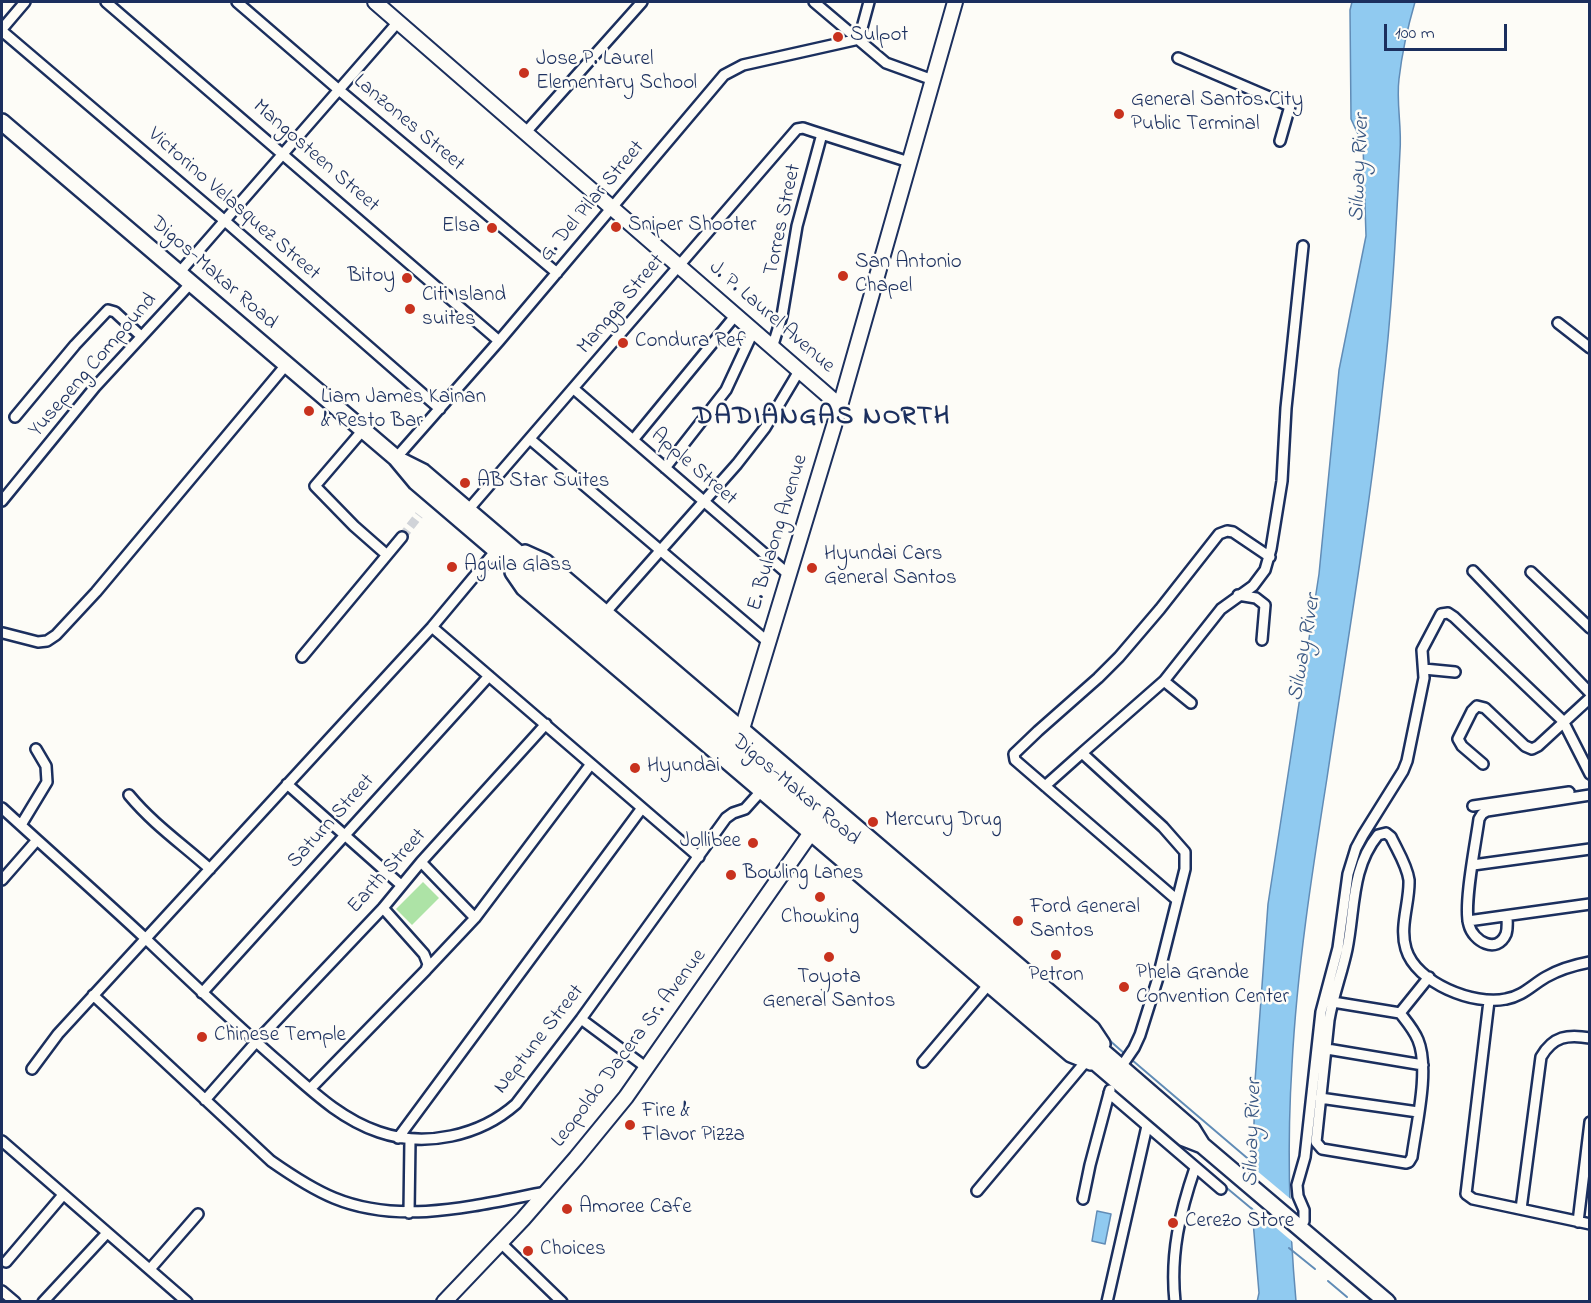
<!DOCTYPE html>
<style>
body{margin:0}
#map{position:relative;width:1591px;height:1303px;overflow:hidden;background:#fdfcf7;font-family:"Indie Flower",sans-serif}
canvas{display:block}
.frame{position:absolute;inset:0;border:3px solid #1b2f5e;pointer-events:none}
.scale{position:absolute;left:1384px;top:24px;width:123px;height:27px;box-sizing:border-box;border:3px solid #1b2f5e;border-top:0;padding-left:8px;font-size:18px;line-height:21px;white-space:nowrap;color:#1b2f5e;-webkit-text-stroke:4px #fdfcf7;paint-order:stroke}
</style>
<div id="map">
<canvas width="1591" height="1303"></canvas>
<div class="frame"></div>
<div class="scale">100 m</div>
</div>
<script>
const ctx = document.querySelector('canvas').getContext('2d');
ctx.lineJoin = 'round';
function fill(path, color) { ctx.fillStyle = color; ctx.fill(path, 'evenodd'); }
function strokePath(path, color, width, dash) { ctx.strokeStyle = color; ctx.lineWidth = width; ctx.lineCap = dash ? 'butt' : 'round'; ctx.setLineDash(dash || []); ctx.stroke(path); }
function write(font, color, halo, rows, align = 'center') {
  ctx.font = font + ' "Indie Flower",sans-serif'; ctx.lineWidth = 5; ctx.setLineDash([]); ctx.textBaseline = 'middle'; ctx.strokeStyle = halo; ctx.fillStyle = color; for (const [text, x, y, turn = 0] of rows) {
    ctx.save(); ctx.translate(x, y); ctx.rotate((+turn || 0) * Math.PI / 180); ctx.textAlign = isNaN(turn) ? turn : align; if (halo) ctx.strokeText(text, 0, 0); ctx.fillText(text, 0, 0); ctx.restore();
  }
}
const green = new Path2D(`
 M423,882L439,898L412,925L396,909Z`);
const water = new Path2D(`
 M1352,2H1415C1408,26 1402,53 1399,79C1396,102 1402,127 1400,151C1396,232 1392,313 1382,394C1368,522 1346,650 1327,778C1312,873 1297,969 1292,1065C1287,1143 1289,1223 1296,1301L1257,1302L1259,1293L1252,1209L1255,1081L1268,904L1319,574L1339,370L1366,236L1363,145L1351,119L1350,10Z
 M1097,1211L1111,1214L1105,1244L1092,1241Z`);
const pier = new Path2D(`
 M1250,1165L1293,1201L1294,1243L1249,1205Z`);
const stream = new Path2D(`
 M1108,1039L1125,1054
 M1132,1060L1253,1163
 M1222,1184L1252,1209
 M1289,1248L1315,1269
 M1328,1281L1347,1297`);
const streetTunnel = new Path2D(`
 M402,537L419,515`);
const street = new Path2D(`
 M106,2L499,341
 M237,2L339,90L557,273
 M814,2L886,63L933,80
 M2,29L25,2
 M2,31L225,221L440,409
 M1178,58L1290,106L1280,141
 M526,132L642,2
 M179,273L398,22
 M1558,323L1590,348
 M772,348L782,316L797,226L822,134
 M574,389L788,574
 M15,417L75,345L108,310L115,312L141,336
 M363,430L315,486L354,526L387,555
 M531,440L768,642
 M633,440L735,316
 M396,458L499,341L724,75L743,65L859,39L869,2
 M665,468L726,390L753,332
 M2,501L95,387L191,283
 M468,510L797,129L803,128L812,131L909,162
 M1473,571L1590,693
 M1531,572L1590,628
 M1238,595L1256,598L1265,605L1262,640
 M605,613L737,464L765,428L799,371
 M432,627L699,857
 M3,633L38,642L47,641L56,635L96,592L286,365
 M302,657L402,537
 M1424,669L1455,672
 M1164,681L1191,703
 M1483,764L1462,746L1458,739L1472,711L1477,706L1485,708L1525,746L1532,749L1538,746L1590,698
 M287,784L401,885
 M1045,786L1082,753
 M129,795C153,824 182,844 210,869
 M1473,806L1569,792
 M2,808C50,852 99,895 146,939C190,981 234,1023 280,1063C311,1090 340,1119 379,1132C425,1148 480,1136 516,1104L581,1019L726,818L733,813L745,809L762,790
 M21,825L47,782L46,766L36,749
 M421,862L475,918L591,764
 M1473,865L1590,849
 M2,880L37,840
 M1177,900L1015,760L1014,754L1038,731L1098,678L1119,657L1160,609L1219,534L1227,531L1233,532L1270,557
 M1507,916C1507,922 1508,928 1506,934C1497,955 1473,941 1469,925C1463,906 1476,842 1479,819L1482,814L1487,811L1590,795
 M1468,921L1590,904
 M426,970L475,918
 M202,993L489,676
 M93,995L271,1161C291,1175 312,1189 334,1198C402,1226 477,1205 546,1192
 M1489,1001L1466,1194L1473,1199L1590,1224
 M1333,1002L1400,1013C1407,1022 1414,1030 1418,1040C1430,1069 1416,1126 1412,1157L1409,1162L1406,1163L1322,1149L1316,1142L1329,1020C1333,996 1342,973 1347,949C1355,909 1351,868 1378,835L1386,833L1391,837C1397,850 1407,865 1409,880C1410,902 1399,926 1406,949C1416,983 1474,1006 1506,999C1523,996 1532,985 1546,977C1560,969 1574,965 1590,962
 M1400,1013L1429,977
 M581,1019L647,1068
 M1327,1049L1423,1065
 M923,1062L989,984
 M1121,1067L1134,1048L1140,1035L1157,981L1185,869V852L1163,827L1082,753L1164,681L1221,609L1253,586L1265,570L1271,549L1282,481L1286,408L1303,246
 M32,1069L58,1034L432,627L498,548
 M310,1089L426,970L428,964L424,954L383,908
 M1109,1093L1221,1189
 M1320,1098L1418,1112
 M205,1100L256,1042L383,908L421,862L546,724
 M398,1138L642,808
 M2,1141L187,1302
 M977,1191L1087,1060
 M1083,1199L1090,1165L1110,1090
 M1521,1209L1541,1057C1553,1036 1568,1034 1590,1038
 M409,1213L410,1139
 M1578,1222L1590,1122
 M1300,1228L1304,1221V1210L1298,1196L1297,1185L1305,1157L1321,1012L1338,948L1348,874L1356,848L1363,835L1403,771L1407,761L1424,678L1422,650L1441,614L1448,613L1454,617L1563,721L1590,774
 M501,1243L562,1302
 M6,1262L63,1195
 M150,1269L198,1214
 M2,1291L15,1302
 M43,1302L107,1233
 M1107,1302L1147,1126
 M1175,1302C1170,1254 1180,1212 1195,1168`);
const secondary = new Path2D(`
 M375,2L840,406
 M739,739L840,406L955,2
 M444,1302L523,1219L576,1158L626,1097L817,824`);
const primary = new Path2D(`
 M2,122L396,458L416,482L1184,1138L1202,1145L1387,1302
 M403,462L423,472L1109,1057L1192,1129L1202,1145
 M525,553L545,562L605,613L1092,1029L1102,1044
 M513,572L524,588L1071,1054L1091,1062`);
const markers = [
 [838,37,6,"#c8321e"],
 [524,73,6,"#c8321e"],
 [1119,114,6,"#c8321e"],
 [616,227,6,"#c8321e"],
 [492,228,6,"#c8321e"],
 [843,276,6,"#c8321e"],
 [407,278,6,"#c8321e"],
 [410,309,6,"#c8321e"],
 [623,343,6,"#c8321e"],
 [309,411,6,"#c8321e"],
 [465,483,6,"#c8321e"],
 [452,567,6,"#c8321e"],
 [812,568,6,"#c8321e"],
 [635,768,6,"#c8321e"],
 [873,822,6,"#c8321e"],
 [753,843,6,"#c8321e"],
 [731,875,6,"#c8321e"],
 [820,897,6,"#c8321e"],
 [1018,921,6,"#c8321e"],
 [1056,955,6,"#c8321e"],
 [829,957,6,"#c8321e"],
 [1124,987,6,"#c8321e"],
 [202,1037,6,"#c8321e"],
 [630,1125,6,"#c8321e"],
 [567,1209,6,"#c8321e"],
 [1173,1223,6,"#c8321e"],
 [528,1251,6,"#c8321e"]
];
const poiNames = [
 ["Sulpot",850,37],
 ["Jose P. Laurel",536,61],
 ["Elementary School",536,85],
 ["General Santos City",1131,102],
 ["Public Terminal",1131,126],
 ["Sniper Shooter",628,227],
 ["Elsa",480,228,"right"],
 ["San Antonio",855,264],
 ["Chapel",855,288],
 ["Bitoy",395,278,"right"],
 ["Citi Island",422,297],
 ["suites",422,321],
 ["Condura Ref",635,343],
 ["Liam James Kainan",321,399],
 ["& Resto Bar",321,423],
 ["AB Star Suites",477,483],
 ["Hyundai Cars",824,556],
 ["General Santos",824,580],
 ["Aguila Glass",464,567],
 ["Hyundai",647,768],
 ["Mercury Drug",885,822],
 ["Jollibee",741,843,"right"],
 ["Bowling Lanes",743,875],
 ["Ford General",1030,909],
 ["Santos",1030,933],
 ["Chowking",820,919,"center"],
 ["Phela Grande",1136,975],
 ["Convention Center",1136,999],
 ["Petron",1056,977,"center"],
 ["Toyota",829,979,"center"],
 ["General Santos",829,1003,"center"],
 ["Chinese Temple",214,1037],
 ["Fire &",642,1113],
 ["Flavor Pizza",642,1137],
 ["Amoree Cafe",579,1209],
 ["Cerezo Store",1185,1223],
 ["Choices",540,1251]
];
const streetNames = [
 ["Lanzones Street",408,124,40],
 ["Mangosteen Street",315,157,41],
 ["G. Del Pilar Street",593,202,-50],
 ["Victorino Velasquez Street",233,205,41],
 ["Torres Street",784,220,-78],
 ["Digos-Makar Road",213,274,41],
 ["Mangga Street",622,305,-50],
 ["J. P. Laurel Avenue",771,318,41],
 ["Yusepeng Compound",94,366,-49],
 ["Apple Street",693,468,41],
 ["E. Bulaong Avenue",779,533,-73],
 ["Digos-Makar Road",795,791,40],
 ["Saturn Street",332,822,-48],
 ["Earth Street",388,872,-48],
 ["Neptune Street",540,1040,-52],
 ["Leopoldo Dacera Sr. Avenue",630,1049,-53]
];
const waterNames = [
 ["Silway River",1361,168,-87],
 ["Silway River",1306,648,-80],
 ["Silway River",1254,1133,-88]
];
const districtNames = [
 ["DADIANGAS NORTH",822,419]
];
fill(green, '#ade3a6');
fill(water, '#90caf0');
strokePath(water, '#618cb6', 1.5);
fill(pier, '#fdfcf7');
strokePath(stream, '#618cb6', 2);
strokePath(streetTunnel, '#d0d3d8', 9, [9, 4.5]);
strokePath(street, '#1b2f5e', 14);
strokePath(secondary, '#1b2f5e', 18);
strokePath(primary, '#1b2f5e', 20);
strokePath(street, '#fdfcf7', 9);
strokePath(secondary, '#fdfcf7', 14);
strokePath(primary, '#fdfcf7', 15);
for (const [x, y, r, color] of markers) { const dot = new Path2D(); dot.arc(x, y, r, 0, 2 * Math.PI); ctx.fillStyle = color; ctx.fill(dot); strokePath(dot, '#fdfcf7', 2); }
write('21px', '#1b2f5e', '#fdfcf7', poiNames, 'left');
write('21px', '#1b2f5e', '#fdfcf7', streetNames);
write('italic 22px', '#385682', '#fdfcf7', waterNames);
ctx.letterSpacing = '1.5px';
write('bold 27px', '#1b2f5e', '#fdfcf7', districtNames);
ctx.letterSpacing = '0px';
</script>
